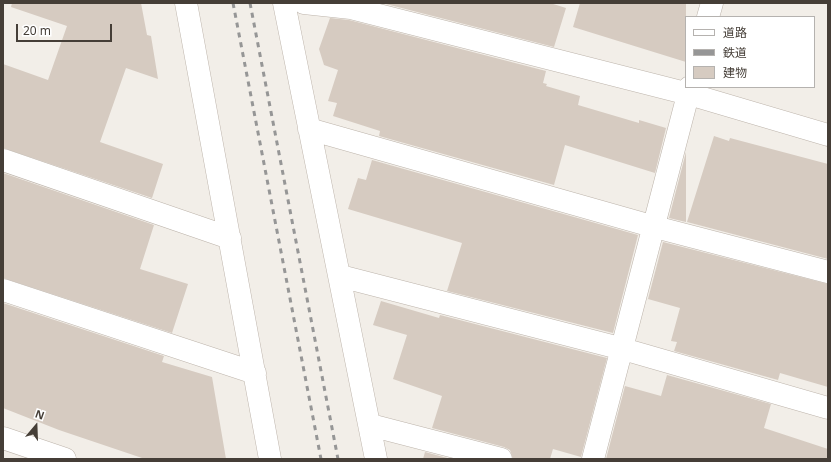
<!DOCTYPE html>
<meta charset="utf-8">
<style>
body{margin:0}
#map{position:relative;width:831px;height:462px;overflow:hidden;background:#f2eee8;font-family:"Noto Sans","Noto Sans JP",sans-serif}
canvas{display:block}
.frame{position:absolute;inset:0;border:4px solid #453e37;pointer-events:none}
.legend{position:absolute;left:685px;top:16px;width:130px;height:72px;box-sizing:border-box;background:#fff;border:1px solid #b5b2af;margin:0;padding:5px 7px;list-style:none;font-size:12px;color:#453e37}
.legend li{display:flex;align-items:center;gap:8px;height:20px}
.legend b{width:20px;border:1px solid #b5b2af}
.north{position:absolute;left:16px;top:406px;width:40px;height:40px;-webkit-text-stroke:3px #fff;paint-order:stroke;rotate:19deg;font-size:11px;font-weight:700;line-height:16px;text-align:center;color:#453e37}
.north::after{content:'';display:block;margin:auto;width:14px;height:18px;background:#453e37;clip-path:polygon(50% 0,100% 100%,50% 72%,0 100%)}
.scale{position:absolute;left:16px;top:24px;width:96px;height:18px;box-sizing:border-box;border:2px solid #453e37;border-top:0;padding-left:5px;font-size:12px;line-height:14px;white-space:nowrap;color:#453e37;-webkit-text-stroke:3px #fff;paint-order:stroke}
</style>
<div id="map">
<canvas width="831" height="462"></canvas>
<div class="frame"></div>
<ul class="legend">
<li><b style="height:5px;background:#fff"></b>道路</li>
<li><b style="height:5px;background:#969696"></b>鉄道</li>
<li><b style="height:11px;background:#d6cbc1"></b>建物</li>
</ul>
<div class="north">N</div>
<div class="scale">20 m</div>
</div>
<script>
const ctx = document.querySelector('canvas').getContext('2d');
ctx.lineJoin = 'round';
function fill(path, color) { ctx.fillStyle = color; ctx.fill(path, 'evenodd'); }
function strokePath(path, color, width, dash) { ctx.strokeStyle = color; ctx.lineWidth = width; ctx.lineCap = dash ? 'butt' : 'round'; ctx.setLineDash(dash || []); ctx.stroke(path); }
const building = new Path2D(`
 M12,3H141L147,35L151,36L158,79L126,68L100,142L163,164L152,198L3,148V64L48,80L67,26L11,7Z
 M382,3H550L566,8L554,47Z
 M580,3H686V62L573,27Z
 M330,18L349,20L546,71L543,83L547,84L546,86L580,96L578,105L639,123V120L666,128L655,173L565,145L554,185L379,136L380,131L333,116L337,103L328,101L338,70L324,65L319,49Z
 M714,136L729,141L730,138L828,164V259L687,222Z
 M686,152V222L669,218Z
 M372,160L638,235L613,333L447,291L462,243L348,209L358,178L366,180Z
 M3,173L154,225L140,269L188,284L172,333L3,278Z
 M663,242L828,284V387L780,373L778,380L674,351L677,342L671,341L680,308L648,299Z
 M381,301L439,318L440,315L607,358L581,457L553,449L550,459H513L510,450L504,447L432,428L442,396L393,379L407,335L373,325Z
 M3,303L164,356L162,362L212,377L226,459H145L59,430L3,408Z
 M667,375L771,404L764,428L828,449V459H606L625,386L661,396Z
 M425,452L451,459H423Z`);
const minor = new Path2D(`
 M186,3L270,459
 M284,3L376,459
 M304,3L351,8L689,94L828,135
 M708,17L712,3
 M309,129L655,227L828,272
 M3,160L230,238
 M340,276L623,349L828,408
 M3,290L255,373
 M370,425L501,459
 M3,438L65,459
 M593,459L690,87`);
const rail = new Path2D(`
 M233,3L321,459
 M250,3L338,459`);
fill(building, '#d6cbc1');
strokePath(minor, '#bdb4ab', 23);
strokePath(minor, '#fff', 22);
strokePath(rail, '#969696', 3, [5, 5]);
</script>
